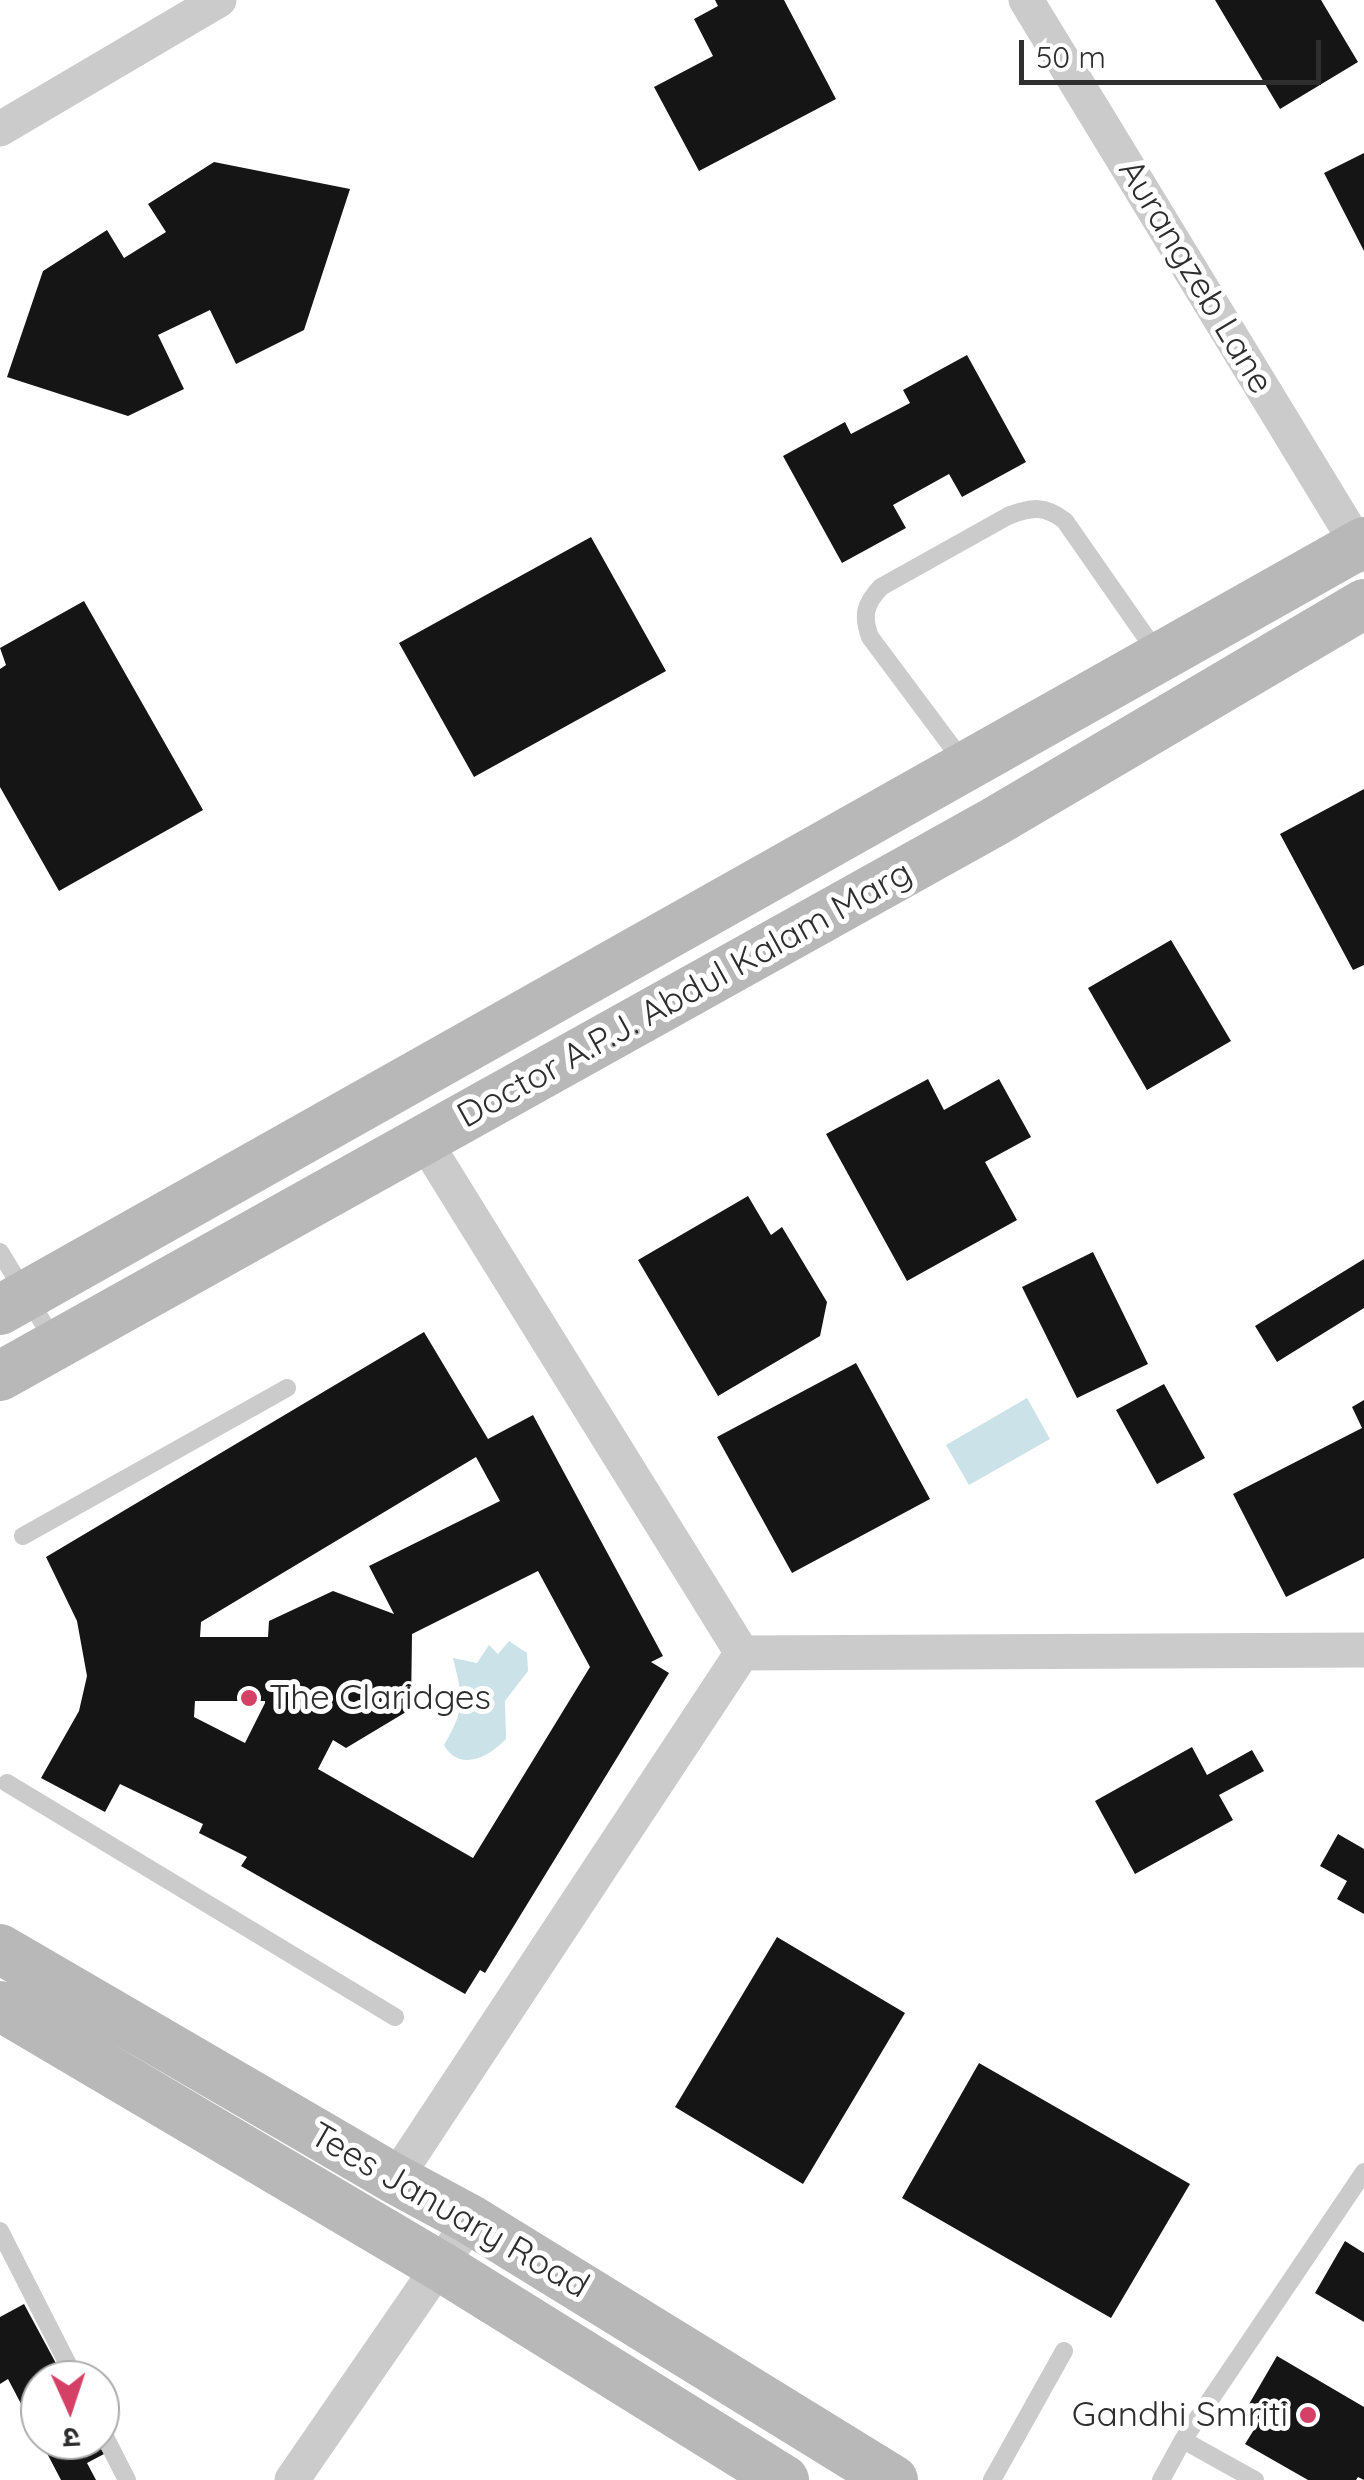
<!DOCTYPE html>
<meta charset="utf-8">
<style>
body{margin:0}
#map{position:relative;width:1364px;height:2480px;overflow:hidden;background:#fff;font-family:Quicksand,"Noto Sans Devanagari",sans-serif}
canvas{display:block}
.north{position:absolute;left:20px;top:2360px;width:100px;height:100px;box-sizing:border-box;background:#fff;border:2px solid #ababab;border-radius:50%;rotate:177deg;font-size:28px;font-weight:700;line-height:40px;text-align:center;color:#2e2e2e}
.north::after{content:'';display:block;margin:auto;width:35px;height:45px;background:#d54066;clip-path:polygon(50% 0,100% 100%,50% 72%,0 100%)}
.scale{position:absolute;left:1019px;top:40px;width:302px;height:45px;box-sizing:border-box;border:5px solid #2e2e2e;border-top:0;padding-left:12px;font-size:30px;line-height:35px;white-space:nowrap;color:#2e2e2e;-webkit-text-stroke:8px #fff;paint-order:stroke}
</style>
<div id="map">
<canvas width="1364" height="2480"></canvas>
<div class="north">उ</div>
<div class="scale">50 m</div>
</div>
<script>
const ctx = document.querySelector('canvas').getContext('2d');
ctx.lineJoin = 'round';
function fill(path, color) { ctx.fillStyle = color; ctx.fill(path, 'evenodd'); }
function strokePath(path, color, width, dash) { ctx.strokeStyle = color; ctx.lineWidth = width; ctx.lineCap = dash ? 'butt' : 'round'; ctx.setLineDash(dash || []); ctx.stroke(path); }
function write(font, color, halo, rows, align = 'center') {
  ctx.font = font + ' Quicksand,sans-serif'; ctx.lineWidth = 10; ctx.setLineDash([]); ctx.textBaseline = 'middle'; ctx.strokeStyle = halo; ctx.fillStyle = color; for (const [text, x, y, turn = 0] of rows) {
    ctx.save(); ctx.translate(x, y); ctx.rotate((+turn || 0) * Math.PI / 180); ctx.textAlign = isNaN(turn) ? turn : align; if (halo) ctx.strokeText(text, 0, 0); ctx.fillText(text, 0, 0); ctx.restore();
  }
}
const water = new Path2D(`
 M1027,1398L1050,1439L969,1485L946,1445Z
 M509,1641L527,1653L528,1671L505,1701L506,1739C488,1758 459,1772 444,1745C466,1708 463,1699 453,1658L477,1663L489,1645L498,1654Z`);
const building = new Path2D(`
 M715,0H784L836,99L699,171L654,87L713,56L694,19L718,6Z
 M1215,0H1321L1358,62L1280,109Z
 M1364,153V251L1324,173Z
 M214,162L350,189L304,330L236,364L210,310L158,335L184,389L128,416L7,377L43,271L107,230L124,258L166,232L148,204Z
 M967,355L1026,462L962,497L949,474L893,505L906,528L842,563L783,456L845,422L851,434L910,403L903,390Z
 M591,537L666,671L474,777L399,643Z
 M84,601L203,810L59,891L0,787V669L6,665L0,648Z
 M1364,789V965L1353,970L1280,834Z
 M1171,940L1231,1041L1147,1090L1088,988Z
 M928,1079L944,1110L999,1079L1031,1137L985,1162L1017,1220L907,1281L826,1134Z
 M748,1196L771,1235L782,1227L827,1302L820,1336L718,1396L638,1260Z
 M1093,1252L1148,1364L1077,1398L1022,1287Z
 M1364,1259V1308L1277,1362L1255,1326Z
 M424,1332L488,1439L533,1415L663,1656L651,1662L669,1673L485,1973L480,1970L465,1994L241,1866L247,1857L199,1833L203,1824L172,1809L120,1784L105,1812L41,1778L79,1711L87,1676L77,1621L46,1557ZM476,1457L500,1501L369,1566L394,1614L333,1591L269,1621L268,1637H200L201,1622ZM538,1571L590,1667L473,1858L318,1769L333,1740L346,1748L411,1709L412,1634ZM195,1701H265V1703L245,1743L194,1717Z
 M856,1363L930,1499L792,1573L717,1437Z
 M1164,1384L1205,1458L1157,1484L1116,1410Z
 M1364,1400V1558L1286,1597L1233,1494L1362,1428L1352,1407Z
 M1192,1747L1207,1775L1252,1750L1264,1771L1219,1795L1233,1820L1135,1874L1095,1801Z
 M1338,1834L1364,1849V1914L1337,1899L1347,1881L1320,1866Z
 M777,1937L905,2013L803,2184L675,2107Z
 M979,2063L1190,2184L1111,2318L902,2198Z
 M1345,2241L1364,2253V2322L1315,2293Z
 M24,2304L65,2380H40V2440H96L104,2454L87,2463L96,2480H61L8,2379L0,2384V2317Z
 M1277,2356L1364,2407V2480L1358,2477L1356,2480H1308L1245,2444L1260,2420L1245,2411Z`);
const lane = new Path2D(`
 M964,763L870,637C862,615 865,604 881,587L1008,516C1031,507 1045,505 1065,521L1157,653
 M0,1252L54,1341
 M23,1536L287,1388
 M7,1783L395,2017
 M0,2231L76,2380
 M100,2427L127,2480
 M1183,2440L1255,2480
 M992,2480L1064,2351
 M1161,2480L1183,2440L1364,2172`);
const street = new Path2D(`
 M1026,0L1364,555
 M0,129L219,0
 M425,1142L742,1653
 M395,2179L742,1653L1364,1650
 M292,2480L471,2220`);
const secondary = new Path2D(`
 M0,1310L1364,542
 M0,1376L994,822L1364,604
 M0,1949L395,2179L471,2220L893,2480
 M0,2006L440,2266L784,2480`);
const markers = [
 [249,1698,10,"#d54066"],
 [1308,2415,10,"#d54066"]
];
const streetNames = [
 ["Aurangzeb Lane",1195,277,59],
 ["Doctor A.P.J. Abdul Kalam Marg",685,995,-29],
 ["Tees January Road",449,2211,30]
];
const poiNames = [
 ["The Claridges",269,1698],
 ["Gandhi Smriti",1288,2415,"right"]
];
fill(water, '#cbe2e8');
fill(building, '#151515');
strokePath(lane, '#cbcbcb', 18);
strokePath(street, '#cbcbcb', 35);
strokePath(secondary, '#b8b8b8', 50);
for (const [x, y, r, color] of markers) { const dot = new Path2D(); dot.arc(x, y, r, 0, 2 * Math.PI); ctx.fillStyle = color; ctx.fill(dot); strokePath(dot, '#fff', 4); }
write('35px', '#2e2e2e', '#fff', streetNames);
write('35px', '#2e2e2e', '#fff', poiNames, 'left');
</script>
